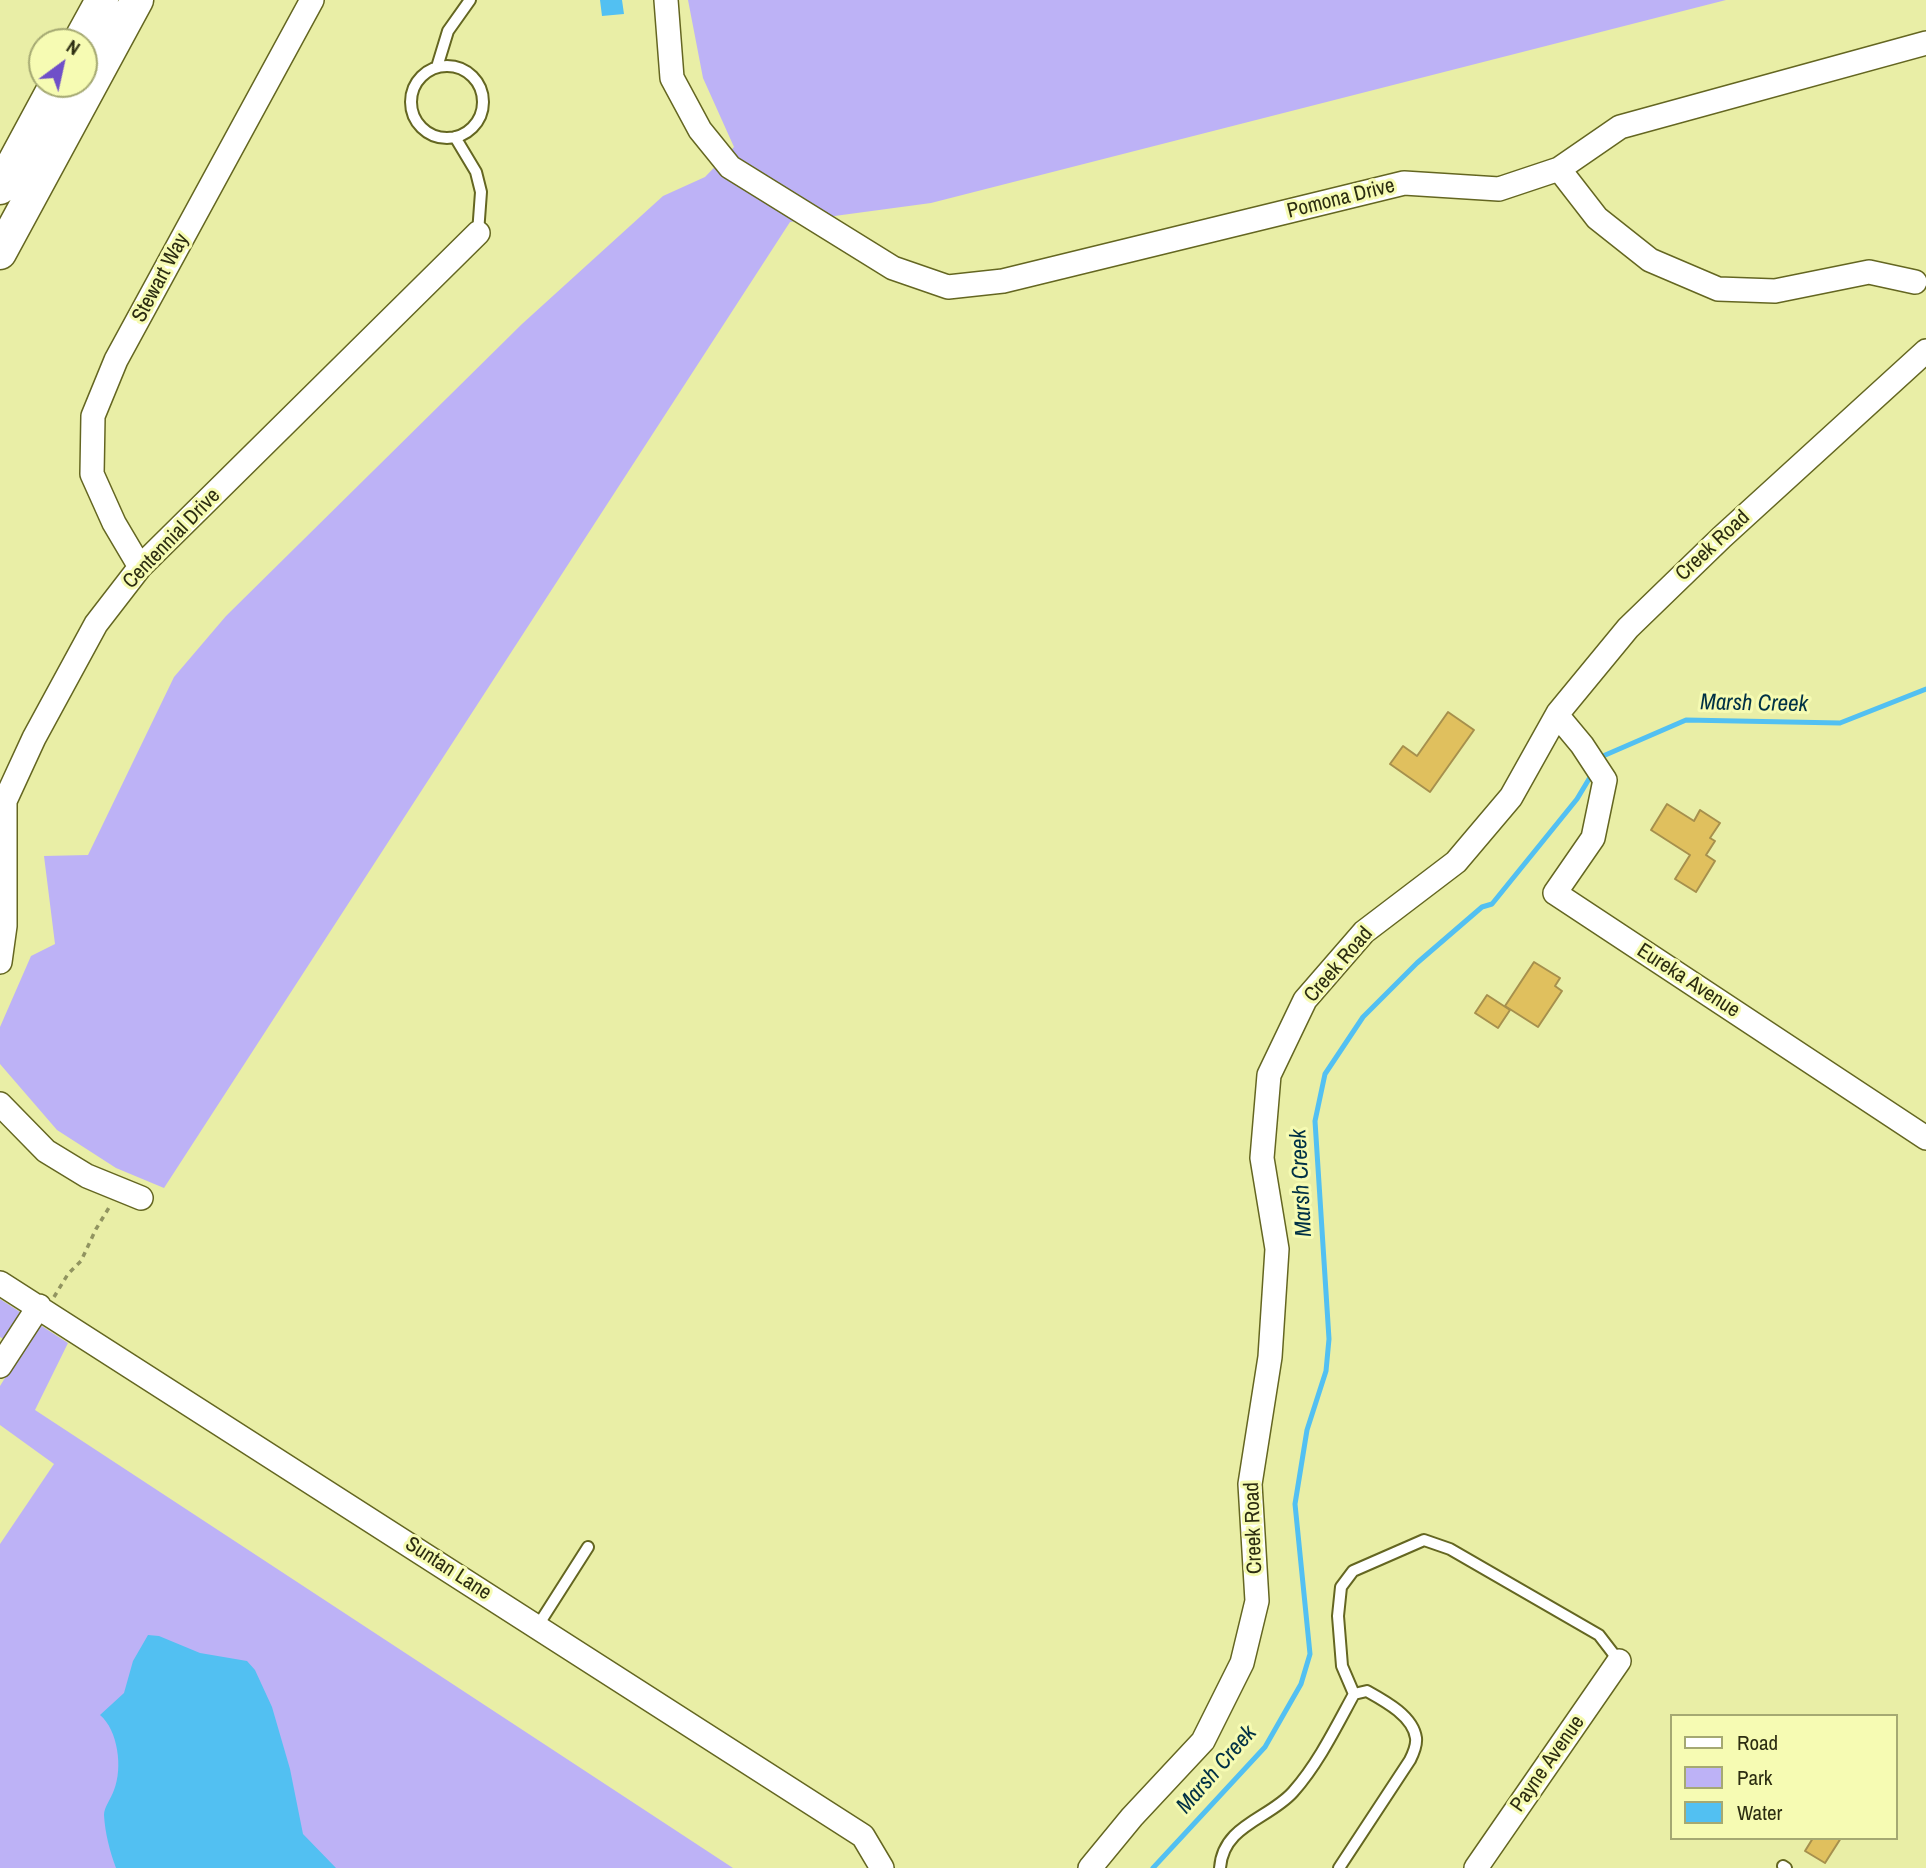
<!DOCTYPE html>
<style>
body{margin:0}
#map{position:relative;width:1926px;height:1868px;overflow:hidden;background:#e9eea6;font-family:"Archivo Narrow",sans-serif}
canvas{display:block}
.legend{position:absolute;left:1670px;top:1714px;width:228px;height:126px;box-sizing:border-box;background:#f6fbb3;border:2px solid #a5a972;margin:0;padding:9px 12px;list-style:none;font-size:21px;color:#2c2d11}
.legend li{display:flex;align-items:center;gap:14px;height:35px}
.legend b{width:35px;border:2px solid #a5a972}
.north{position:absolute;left:28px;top:28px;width:70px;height:70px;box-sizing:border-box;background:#f6fbb3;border:2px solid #a5a972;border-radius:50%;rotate:33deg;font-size:19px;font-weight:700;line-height:28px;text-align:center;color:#2c2d11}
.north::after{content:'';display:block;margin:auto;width:24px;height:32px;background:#6f4fc8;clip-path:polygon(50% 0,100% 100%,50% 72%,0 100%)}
</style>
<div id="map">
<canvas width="1926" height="1868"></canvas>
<ul class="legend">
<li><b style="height:9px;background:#fff"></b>Road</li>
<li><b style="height:19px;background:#bdb2f6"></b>Park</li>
<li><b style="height:19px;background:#52c0f2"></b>Water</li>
</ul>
<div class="north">N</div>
</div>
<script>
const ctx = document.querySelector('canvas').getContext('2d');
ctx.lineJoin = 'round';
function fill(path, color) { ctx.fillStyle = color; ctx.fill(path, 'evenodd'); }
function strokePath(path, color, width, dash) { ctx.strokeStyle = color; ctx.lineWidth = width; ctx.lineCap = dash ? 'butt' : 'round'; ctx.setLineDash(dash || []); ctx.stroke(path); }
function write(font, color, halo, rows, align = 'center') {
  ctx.font = font + ' "Archivo Narrow",sans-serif'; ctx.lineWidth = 6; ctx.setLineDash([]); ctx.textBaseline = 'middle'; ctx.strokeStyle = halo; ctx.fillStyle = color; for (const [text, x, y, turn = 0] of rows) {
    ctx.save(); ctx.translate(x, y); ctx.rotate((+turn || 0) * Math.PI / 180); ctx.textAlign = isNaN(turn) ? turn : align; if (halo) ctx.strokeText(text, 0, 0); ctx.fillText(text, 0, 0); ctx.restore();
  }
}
const green = new Path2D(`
 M688,0H1726L931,203L790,222L164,1188L116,1168L57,1130L0,1064V1027L31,956L55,944L44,856L88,855L174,677L226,616L522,324L663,196L705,177L734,147L703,78Z
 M0,1299L68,1343L35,1410L733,1868H0V1544L54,1464L0,1425V1386L22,1350L0,1337Z`);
const water = new Path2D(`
 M600,0H622L624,14L602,16Z
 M148,1635L159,1636L200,1653L247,1661L255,1670L272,1707L290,1769L303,1834L336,1868H116C110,1852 105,1833 104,1815C104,1807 111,1799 114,1790C123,1768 118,1730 100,1715L124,1693L133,1661Z`);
const stream = new Path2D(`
 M1601,760L1603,756L1686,720L1840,723L1926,689
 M1153,1868L1265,1747L1301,1684L1310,1654L1295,1504L1307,1430L1326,1371L1329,1339L1315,1121L1325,1074L1363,1017L1417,963L1482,907L1492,904L1577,799L1592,774`);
const building = new Path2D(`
 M1448,712L1474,730L1430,792L1390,764L1403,746L1417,756Z
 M1667,804L1694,821L1700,810L1720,823L1710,838L1715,841L1706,855L1715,861L1696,892L1675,879L1690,855L1651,830Z
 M1534,962L1560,978L1555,986L1562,991L1538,1027L1505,1006Z
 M1487,995L1510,1010L1498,1028L1475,1013Z
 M1813,1838H1841L1825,1863L1805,1851Z`);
const path = new Path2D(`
 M54,1297L68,1274L81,1261L96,1229L110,1206`);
const lane = new Path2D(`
 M411 102a36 36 0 1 1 72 0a36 36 0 1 1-72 0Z
 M437,67L448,31L470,0
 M455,137L476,172L481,192L478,233
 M537,1627L588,1547
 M1354,1694L1342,1666L1338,1616L1341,1587L1353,1571L1424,1540L1450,1549L1599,1635L1619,1661
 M1783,1866L1786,1868
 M1220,1868C1223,1825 1269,1819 1293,1792C1318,1764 1336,1727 1354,1694L1367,1691C1385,1701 1413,1716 1416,1738C1417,1746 1413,1754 1410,1760L1339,1868`);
const street = new Path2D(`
 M666,0L672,78L700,130L730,167L893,268L948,287L1003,281L1404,183L1499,189L1559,169L1620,127L1926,43
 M1559,169L1597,218L1650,260L1718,289L1775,291L1869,272L1915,282
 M140,567L114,523L92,474L93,416L116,360L312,0
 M1557,715L1582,745L1605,780L1593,838L1555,893L1926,1138
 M0,962L5,926V801L34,738L96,624L140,567L478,233
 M0,1104L46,1151L87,1176L141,1198
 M0,1283L863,1836L882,1868
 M0,1366L39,1306
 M1090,1868L1132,1817L1203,1741L1242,1663L1257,1601L1250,1484L1270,1357L1277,1249L1262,1158L1269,1075L1305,1000L1364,932L1456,862L1511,797L1558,713L1628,628L1722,537L1926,351
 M1476,1868L1619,1661`);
const secondary = new Path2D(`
 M79,42L102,0
 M0,188L56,84
 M0,253L137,0`);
const streetNames = [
 ["Pomona Drive",1341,199,-14],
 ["Stewart Way",161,278,-62],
 ["Centennial Drive",172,539,-46],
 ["Creek Road",1713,546,-43],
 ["Creek Road",1339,965,-49],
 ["Eureka Avenue",1688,981,33],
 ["Creek Road",1254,1528,-92],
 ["Suntan Lane",448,1569,33],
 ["Payne Avenue",1548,1764,-55]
];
const waterNames = [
 ["Marsh Creek",1754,704,1],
 ["Marsh Creek",1302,1183,-93],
 ["Marsh Creek",1217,1770,-49]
];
fill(green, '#bdb2f6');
fill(water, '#52c0f2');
strokePath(stream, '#52c0f2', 5);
fill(building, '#e0c05e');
strokePath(building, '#a6904d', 2);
strokePath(lane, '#646621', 14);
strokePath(street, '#646621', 26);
strokePath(secondary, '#646621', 35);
strokePath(path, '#919460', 3.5, [5, 5]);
strokePath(lane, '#fff', 10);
strokePath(street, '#fff', 23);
strokePath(secondary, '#fff', 32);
write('21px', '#2c2d11', '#f6fbb3', streetNames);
write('italic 23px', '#003145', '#f6fbb3', waterNames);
</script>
